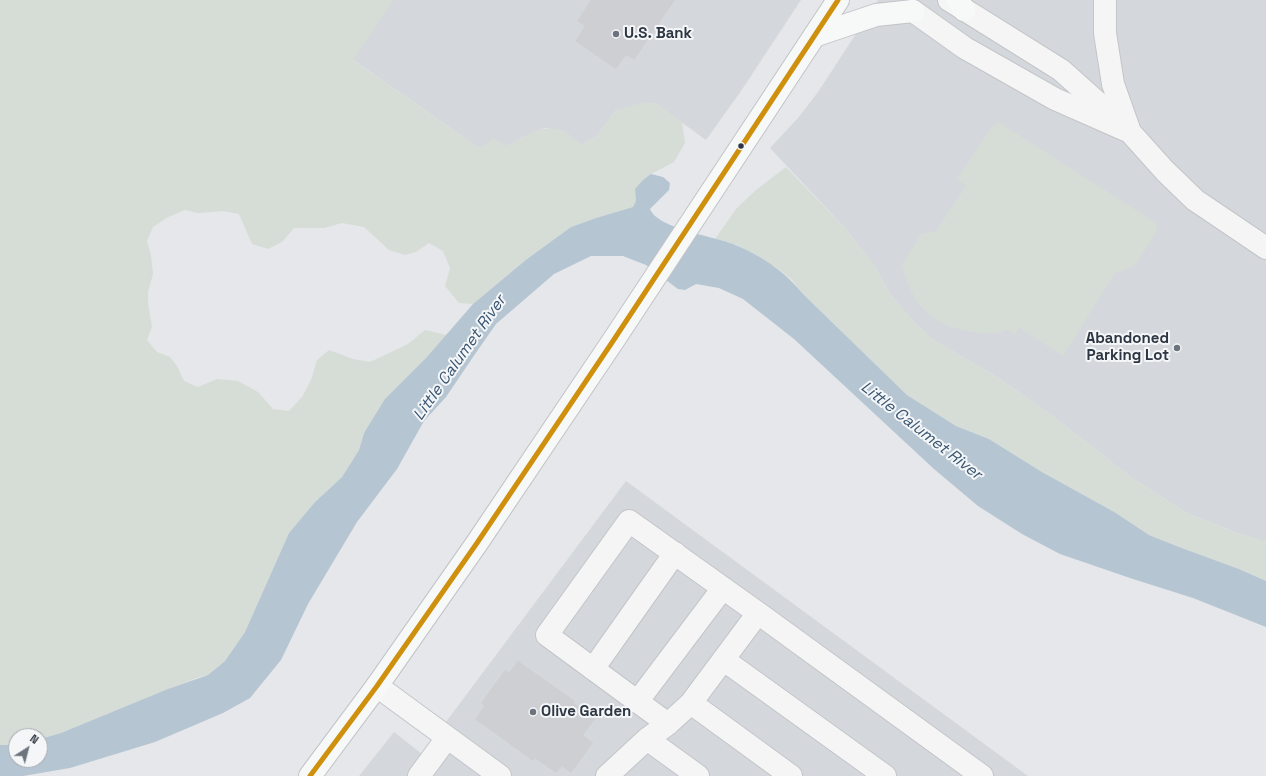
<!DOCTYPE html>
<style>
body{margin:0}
#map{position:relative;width:1266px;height:776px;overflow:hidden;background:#e5e7ea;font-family:"Space Grotesk",sans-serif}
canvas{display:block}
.north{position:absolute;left:8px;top:728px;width:40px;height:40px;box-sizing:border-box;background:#f4f6f8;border:1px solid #a4a9af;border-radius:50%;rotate:36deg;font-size:11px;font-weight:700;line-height:16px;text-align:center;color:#2d3642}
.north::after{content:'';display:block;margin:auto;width:14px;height:18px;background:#6d747d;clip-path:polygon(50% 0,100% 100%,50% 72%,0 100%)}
</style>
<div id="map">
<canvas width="1266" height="776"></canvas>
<div class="north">N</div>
</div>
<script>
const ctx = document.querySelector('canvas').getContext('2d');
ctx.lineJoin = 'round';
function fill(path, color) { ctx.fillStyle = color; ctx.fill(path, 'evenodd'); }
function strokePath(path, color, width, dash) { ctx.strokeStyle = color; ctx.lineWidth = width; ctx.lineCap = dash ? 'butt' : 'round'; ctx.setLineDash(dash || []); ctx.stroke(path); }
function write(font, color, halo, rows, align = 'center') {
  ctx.font = font + ' "Space Grotesk",sans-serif'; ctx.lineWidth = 4; ctx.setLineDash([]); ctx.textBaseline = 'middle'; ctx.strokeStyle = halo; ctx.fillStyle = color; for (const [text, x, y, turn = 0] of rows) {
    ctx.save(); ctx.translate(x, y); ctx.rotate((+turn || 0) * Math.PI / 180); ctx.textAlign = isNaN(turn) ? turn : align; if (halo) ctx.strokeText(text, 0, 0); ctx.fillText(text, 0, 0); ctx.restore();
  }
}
const built = new Path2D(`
 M393,0H801L741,91L706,140L655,103L616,110L597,136L581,145L564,131L545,128L523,137L508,146L479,148L352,59Z
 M878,0H1266V542L1235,532L1187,513L1132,478L1050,414L1000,379L932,339L913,321L890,294L874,265L844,227L770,148L798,118L818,92Z
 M626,481L1028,776H359L394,732L422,754Z`);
const green = new Path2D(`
 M0,0H393L353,60L479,148L493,139L508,146C523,137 546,122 564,131C570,134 576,141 581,145L597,136L616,110L641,103H655L682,122L685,143L674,162L651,174L633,207L596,218L571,227L527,259L473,304L459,303L445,286L450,268L443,251L429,243L416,252L405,255L389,250L364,227L342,223L324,228H294L282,242L268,249L252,244L239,214L223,211L198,213L185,210L168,217L153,227L147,241L151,256L153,274L148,292V303L152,327L147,340L157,352L170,357L177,366L184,381L198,387L217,379L238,381L258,392L273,409L289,411L302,397L311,380L317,360L329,350L353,359L370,362L408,344L425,330L447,335L364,433L359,450L342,477L315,502L289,533L245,632L225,661L208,675L199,677L61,733L40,739V736H16V745H0Z
 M998,122L1150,219L1156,224L1157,231L1137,263L1130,268L1115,273L1063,356L1018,327L1015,335L1007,330C994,335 981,334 967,331C928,323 912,303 902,265L921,234L936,231L966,186L957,179L991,128Z
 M786,167L844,227L874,265L890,294L913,321L932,339L1000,379L1050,414L1132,478L1187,513L1235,532L1266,542V581L1239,569L1179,547L1149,535L1116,513L1042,472L989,439L956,426L907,395L804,295L791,279L777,268L737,245L715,239L736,209L756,190Z`);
const water = new Path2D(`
 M651,174L663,177L670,183L669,190L650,209C657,229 719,237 738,246C766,259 784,271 804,295L907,395L956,426L989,439L1042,472L1116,513L1149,535L1179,547L1239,569L1266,581V627L1193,598L1133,579L1060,554L1022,534L978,506L934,469L794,339L743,299L719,288L696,284L685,290L678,289L646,265L623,256H591L554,274L496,324L473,357L446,397L424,421L397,469L357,522L308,604L281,660L250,698L223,713L155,742L70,768L23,776H0V745H16V760H40V739L61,733L168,689L208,675L225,661L245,632L289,533L315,502L342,477L359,450L364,433L385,399L427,357L473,304L527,259L571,227L596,218L633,207L636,201L635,189L643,180Z`);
const building = new Path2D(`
 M591,0H675L634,60L626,55L616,69L575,41L585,26L577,21Z
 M518,661L575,701L574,703L595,719L583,735L593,743L571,773L562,766L556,773L535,758L533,761L475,719L484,706L481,703L505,670L509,673Z`);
const minor = new Path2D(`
 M949,0L1061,70L1116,119
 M1105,0V33L1113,84L1130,132L1165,171L1195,200L1266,248
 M913,11L965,48L1055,99L1130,132
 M724,660L885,776
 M593,669L675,553
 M377,686L500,776
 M637,702L723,588
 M691,703L791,776
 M668,724L547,635L629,521L758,613
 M647,739L698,776
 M419,776L447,738
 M607,776L647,739L668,724L691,703L758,613L982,776`);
const major = new Path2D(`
 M958,0L964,10
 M814,36L876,15L913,11
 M310,776L377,686L477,543L613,341L838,0`);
const bus1 = new Path2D(`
 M310,776L377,686L477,543L613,341L838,0`);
const markers = [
 [616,34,4,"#6d747d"],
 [741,146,3.5,"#2d3642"],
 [1177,348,4,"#6d747d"],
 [533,712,4,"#6d747d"]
];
const poiNames = [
 ["U.S. Bank",624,34],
 ["Abandoned",1169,339,"right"],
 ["Parking Lot",1169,356,"right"],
 ["Olive Garden",541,712]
];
const waterNames = [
 ["Little Calumet River",460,358,-55],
 ["Little Calumet River",921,431,38]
];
fill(built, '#d4d7dc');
fill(green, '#d6ddd6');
fill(water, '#b6c5d2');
fill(building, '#cecfd2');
strokePath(minor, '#c3c5c8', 24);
strokePath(major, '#c2c4c7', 24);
strokePath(minor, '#f5f5f6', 22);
strokePath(major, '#f7f8f8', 22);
strokePath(bus1, '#cf900d', 5);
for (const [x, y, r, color] of markers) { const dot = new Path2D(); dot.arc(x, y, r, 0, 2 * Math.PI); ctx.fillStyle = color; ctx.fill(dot); strokePath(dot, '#f4f6f8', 1.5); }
write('bold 15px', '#2d3642', '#f4f6f8', poiNames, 'left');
write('italic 16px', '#3a5773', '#f4f6f8', waterNames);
</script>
